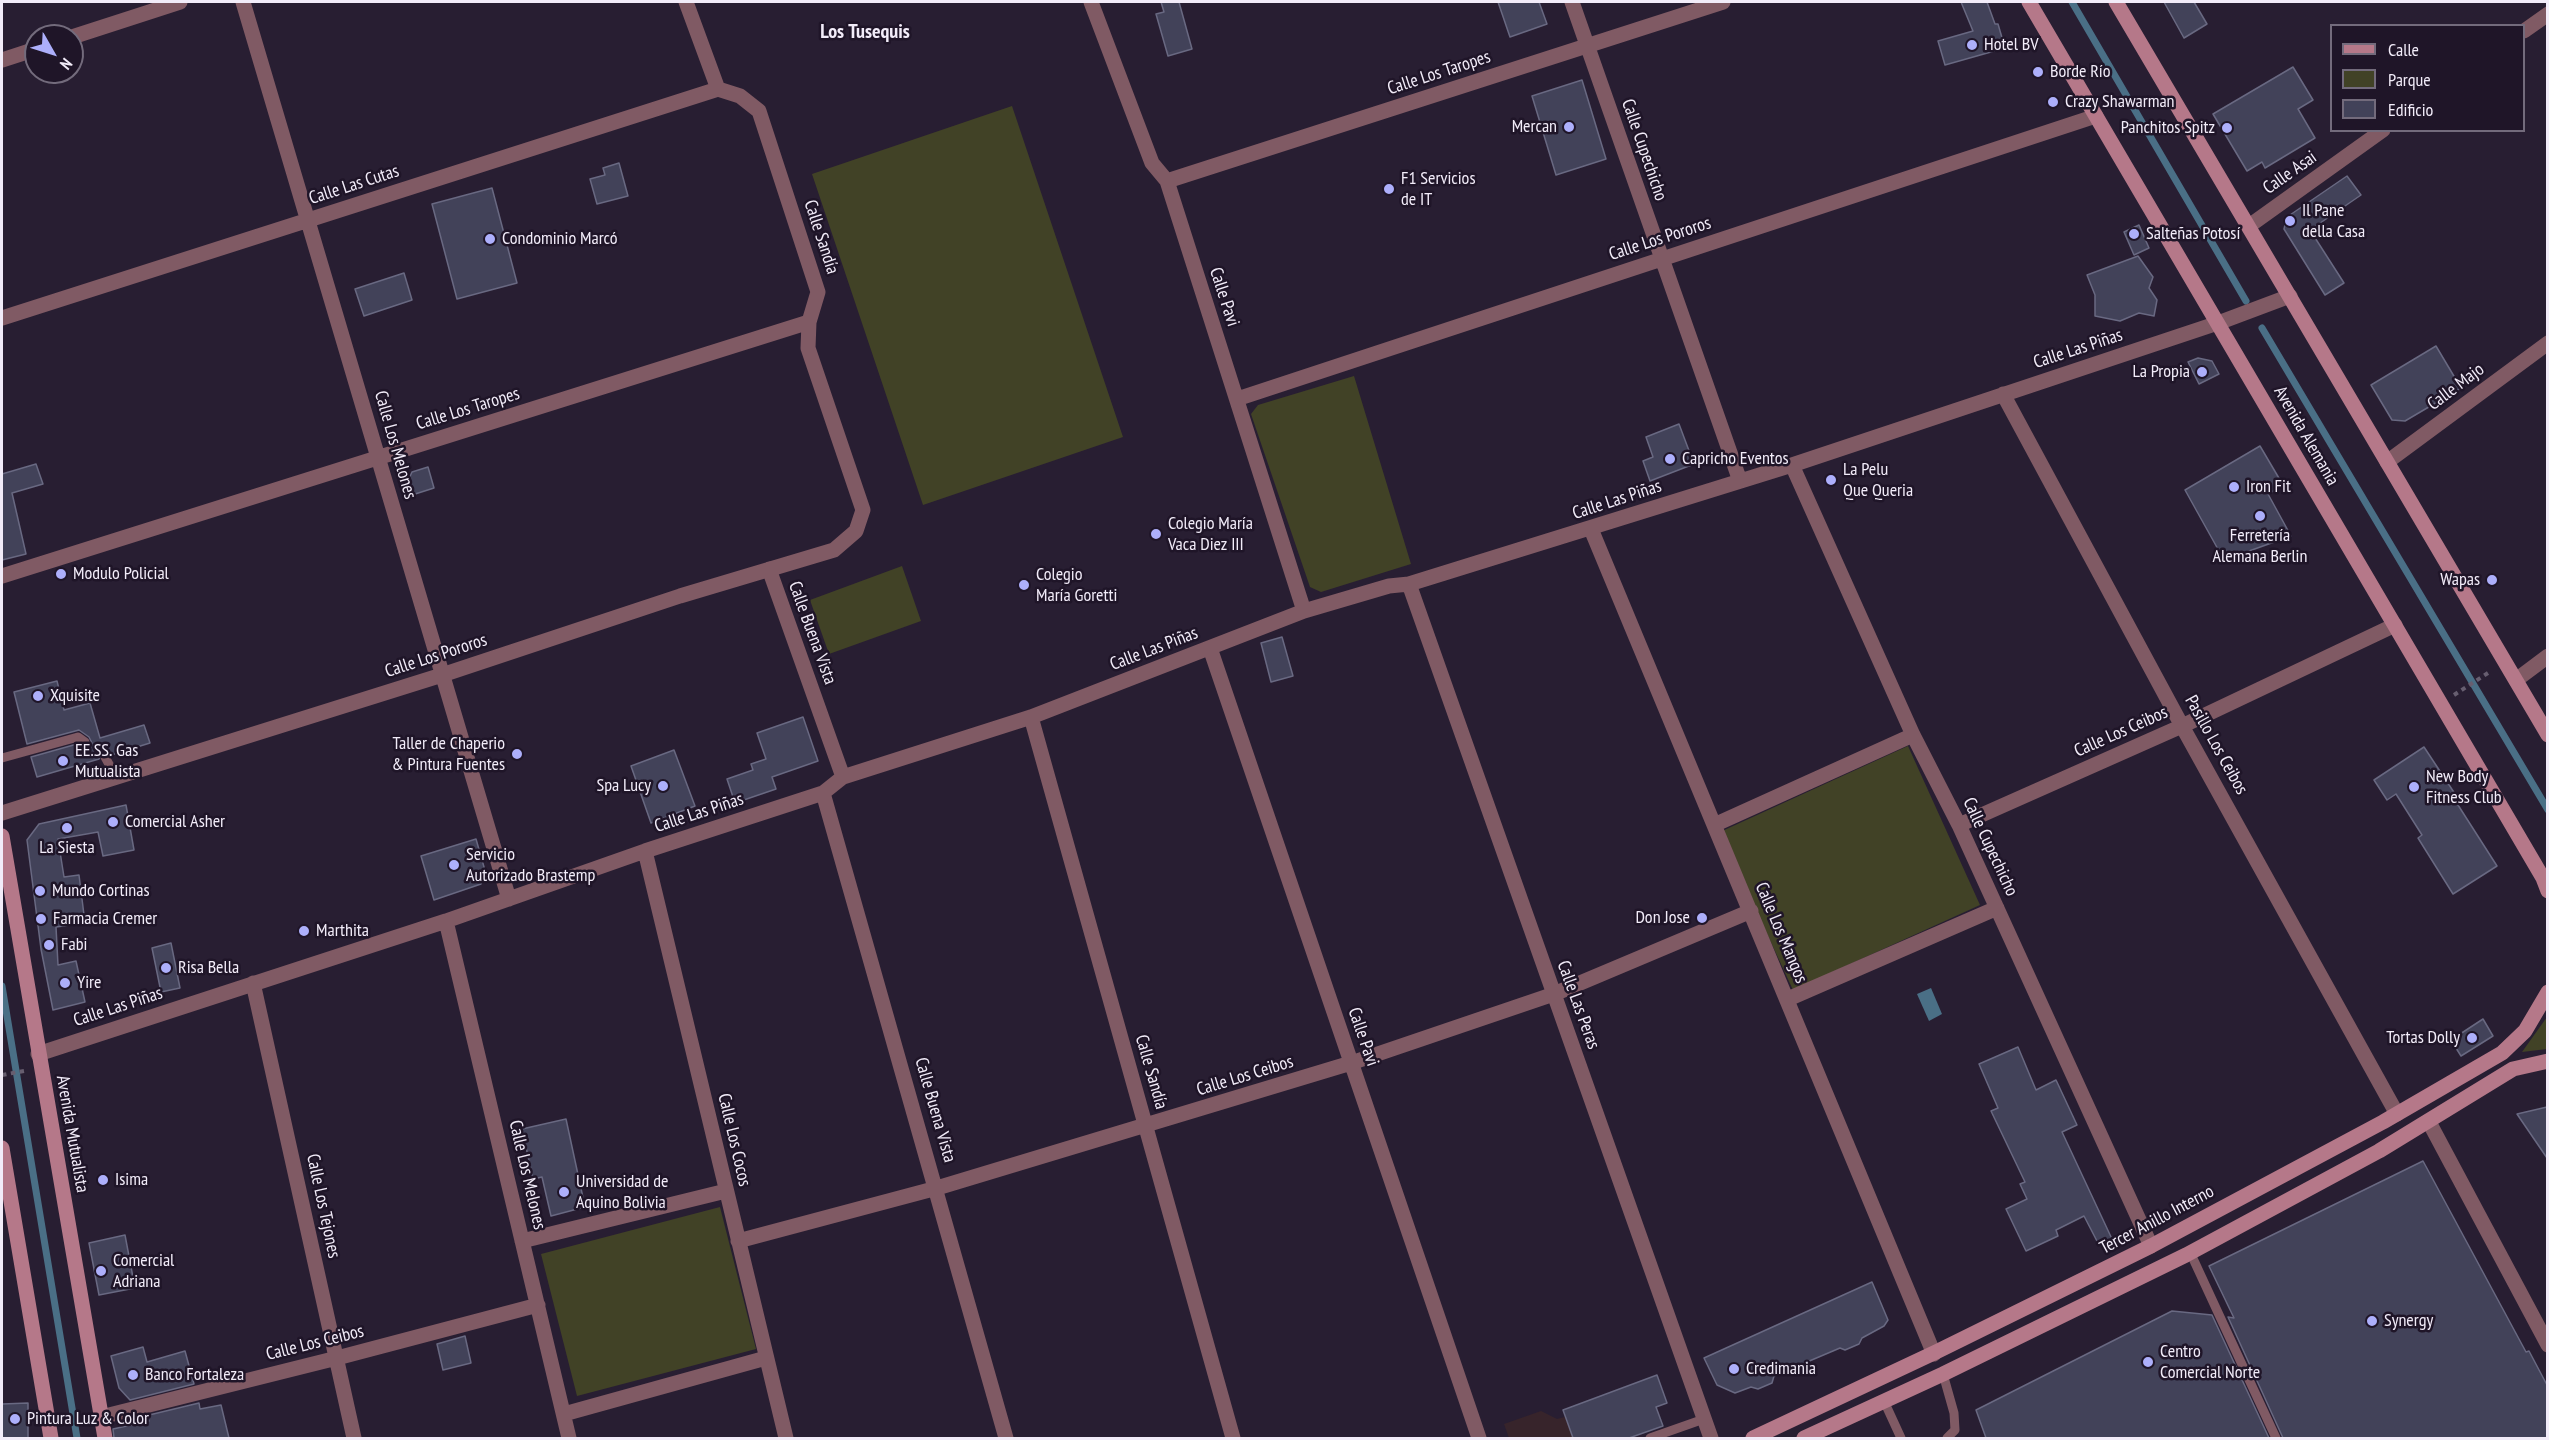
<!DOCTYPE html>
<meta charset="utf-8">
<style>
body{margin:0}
#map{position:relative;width:2549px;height:1440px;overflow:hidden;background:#281e32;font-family:"PT Sans Narrow",sans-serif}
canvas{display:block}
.frame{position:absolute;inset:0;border:3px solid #f2ecf9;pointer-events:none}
.legend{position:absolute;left:2330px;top:24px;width:195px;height:108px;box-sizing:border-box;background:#1f1528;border:2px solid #736b7c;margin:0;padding:8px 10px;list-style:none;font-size:18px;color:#f2ecf9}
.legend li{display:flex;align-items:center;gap:12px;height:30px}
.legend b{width:30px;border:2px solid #736b7c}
.north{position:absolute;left:24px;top:24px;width:60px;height:60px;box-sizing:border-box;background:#1f1528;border:2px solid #736b7c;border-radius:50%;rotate:129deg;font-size:16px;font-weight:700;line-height:24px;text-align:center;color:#f2ecf9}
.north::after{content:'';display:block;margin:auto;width:21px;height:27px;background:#adaffb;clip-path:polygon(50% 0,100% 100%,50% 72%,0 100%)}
</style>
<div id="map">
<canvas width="2549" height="1440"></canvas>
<div class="frame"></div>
<ul class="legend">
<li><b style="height:8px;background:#b57889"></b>Calle</li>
<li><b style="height:16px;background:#414226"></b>Parque</li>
<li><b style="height:16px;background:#424259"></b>Edificio</li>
</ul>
<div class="north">N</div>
</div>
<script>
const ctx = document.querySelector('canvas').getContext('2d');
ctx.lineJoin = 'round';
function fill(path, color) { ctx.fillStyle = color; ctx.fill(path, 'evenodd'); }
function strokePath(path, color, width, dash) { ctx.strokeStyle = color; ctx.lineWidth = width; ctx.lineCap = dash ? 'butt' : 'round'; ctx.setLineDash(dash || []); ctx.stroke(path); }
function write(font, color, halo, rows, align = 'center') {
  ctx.font = font + ' "PT Sans Narrow",sans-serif'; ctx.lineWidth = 5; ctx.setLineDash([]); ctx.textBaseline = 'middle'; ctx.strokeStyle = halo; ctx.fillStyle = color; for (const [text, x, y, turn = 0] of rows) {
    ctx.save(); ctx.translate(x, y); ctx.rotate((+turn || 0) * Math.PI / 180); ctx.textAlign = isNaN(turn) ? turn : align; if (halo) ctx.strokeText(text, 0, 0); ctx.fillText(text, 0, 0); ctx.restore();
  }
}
const commercial = new Path2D(`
 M1541,1411L1557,1419L1565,1417L1573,1438H1509L1504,1424Z`);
const green = new Path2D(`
 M1012,106L1123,437L923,505L812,174Z
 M1354,376L1411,564L1321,592L1310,587L1251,414L1258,405Z
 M902,566L921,621L829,654L810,600Z
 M1908,746L1980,905L1793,990L1720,832Z
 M2547,1017V1049L2522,1052Z
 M720,1207L756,1349L577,1396L541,1254Z`);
const water = new Path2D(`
 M1931,988L1942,1014L1929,1021L1917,994Z`);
const stream = new Path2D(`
 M2072,2L2246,301
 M2262,328L2548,810
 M2,986L77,1438`);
const building = new Path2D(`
 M1161,2H1179L1192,49L1168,56L1156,14L1164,12Z
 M1498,2H1539L1547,24L1510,37Z
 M1961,2H1987L1995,24H1998L2005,48L1945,65L1938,41L1973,31Z
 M2164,2H2194L2207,24L2184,38Z
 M2293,67L2313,100L2298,109L2315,138L2265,168L2262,162L2247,171L2213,114Z
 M1582,80L1606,159L1556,175L1532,96Z
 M619,163L628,196L597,204L590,179L605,175L603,168Z
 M2347,176L2361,195L2310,230L2344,283L2325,295L2284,229L2287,217Z
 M492,188L517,283L457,299L432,204Z
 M2139,225L2149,248L2134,255L2124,232Z
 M2138,256L2153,277L2149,288L2157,300L2154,316L2139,313L2120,321L2095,316V295L2087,275Z
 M404,273L412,300L364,316L355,289Z
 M2436,346L2461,388L2405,421L2392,420L2371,385Z
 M2198,358L2212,361L2219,374L2199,384L2188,362Z
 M1679,424L1694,464L1650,481L1643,461L1653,457L1646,437Z
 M2260,446L2283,485L2268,494L2291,536L2224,560L2185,490Z
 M36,464L43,484L12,493L26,554L2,560V474Z
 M428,467L434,488L412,495L407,483L412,472Z
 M1282,637L1293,676L1271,682L1261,643Z
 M57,681L64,710L90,703L100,738L144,725L150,743L111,755L108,751H102L99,759L37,777L31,757L77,744L87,748L92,743L89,737L79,730L27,744L14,692Z
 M803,717L818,761L772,777L776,789L735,803L727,779L753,770L751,764L766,759L757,733Z
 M2424,747L2461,803L2458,805L2497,866L2453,894L2418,838L2422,835L2396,794L2387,800L2374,780Z
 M674,750L695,806L651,823L631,766Z
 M126,805L134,850L103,856L98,832L58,839L64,877L79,875L85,923L56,927L58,965L76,961L85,1002L53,1010L41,949L27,840L39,824Z
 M476,839L486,874L481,884L434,900L421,856Z
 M171,943L180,988L161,992L152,948Z
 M2483,1019L2493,1036L2461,1056L2451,1040Z
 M2018,1047L2036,1090L2056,1080L2077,1125L2062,1132L2112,1239L2099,1245L2084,1216L2056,1230L2058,1236L2026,1251L2006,1209L2027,1199L2020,1184L2025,1182L1991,1111L1998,1108L1979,1064Z
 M2547,1107V1158L2517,1114Z
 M566,1119L585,1207L551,1216L542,1177L533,1179L522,1129Z
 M2423,1161L2526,1352L2529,1351L2547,1385V1438H2283L2228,1317L2234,1318L2209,1266Z
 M125,1235L135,1288L99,1295L89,1243Z
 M1872,1282L1888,1320L1884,1326L1862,1338L1859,1344L1845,1350L1840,1348L1774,1376L1772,1383L1758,1389L1751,1387L1735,1393L1717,1385L1704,1358Z
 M2172,1311L2212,1315L2269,1438H1986L1976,1410Z
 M465,1336L471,1363L443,1370L437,1344Z
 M143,1347L147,1362L185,1351L194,1384L130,1400L119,1388L111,1356Z
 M1657,1375L1667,1403L1656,1407L1663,1426L1629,1438H1573L1563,1410Z
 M28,1403V1438H2V1404Z
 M199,1403L200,1409L221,1405L229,1438H114L113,1429L149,1421L145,1416Z`);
const path = new Path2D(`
 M2454,695L2491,671
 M2,1075L24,1071`);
const service = new Path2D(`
 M105,757L116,777
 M2,758L78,737L85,742
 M2190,1252L2276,1438
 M1943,1374L1954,1413L1955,1430L1947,1438
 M1884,1401L1901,1438
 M1650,1438L1704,1419`);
const minor = new Path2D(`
 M243,2L509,899
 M686,2L718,89
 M1091,2L1152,163L1167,181L1304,611
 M1572,2L1740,481
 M2524,31L2548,14
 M72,37L180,2
 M2,60L36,49
 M1167,181L1723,2
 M2249,226L2383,130
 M2,318L718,89
 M2003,394L2182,726L2397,1114
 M1237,399L2096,116
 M2387,462L2548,343
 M1792,465L1913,735L1959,825L2151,1246
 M1591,529L1934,1354
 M769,569L843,777
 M2,576L809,322
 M1409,584L1711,1438
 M1210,648L1479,1438
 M2516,680L2548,656
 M1031,717L1233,1438
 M823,793L1006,1438
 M2,813L442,675L680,596L834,550L856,531L863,510L808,348L809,322L818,292L759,111L740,96L718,89
 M1714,825L1913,735
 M1959,825L2182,726L2395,625
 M645,851L786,1438
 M446,921L569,1438
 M253,983L354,1438
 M1788,999L1997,908
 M38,1054L446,921L645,851L823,793L843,777L1031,717L1304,611L1389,586L1409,584L1792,465L2218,323L2290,296
 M2429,1122L2548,1345
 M522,1241L726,1191
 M738,1241L937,1188L1351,1063L1554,994L1751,911
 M564,1414L766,1358
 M101,1417L337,1358L538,1305`);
const secondary = new Path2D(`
 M2029,2L2543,878L2548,891
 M2116,2L2548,735
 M2,836L105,1438
 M2,1148L51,1438
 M1753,1438L1936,1352L2151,1246L2383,1122L2502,1053L2525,1031L2548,992
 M1804,1438L1943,1374L2186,1255L2379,1151L2513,1069L2548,1061`);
const markers = [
 [1972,45,6,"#adaffb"],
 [2038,72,6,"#adaffb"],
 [2053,102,6,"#adaffb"],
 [1569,127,6,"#adaffb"],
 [2227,128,6,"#adaffb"],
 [1389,189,6,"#adaffb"],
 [2290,221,6,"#adaffb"],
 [2134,234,6,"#adaffb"],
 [490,239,6,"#adaffb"],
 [2202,372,6,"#adaffb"],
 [1670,459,6,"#adaffb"],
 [1831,480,6,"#adaffb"],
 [2234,487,6,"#adaffb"],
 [2260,516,6,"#adaffb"],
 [1156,534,6,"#adaffb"],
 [61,574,6,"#adaffb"],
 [2492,580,6,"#adaffb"],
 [1024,585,6,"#adaffb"],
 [38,696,6,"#adaffb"],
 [517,754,6,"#adaffb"],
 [63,761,6,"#adaffb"],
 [663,786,6,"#adaffb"],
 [2414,787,6,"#adaffb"],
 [113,822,6,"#adaffb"],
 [67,828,6,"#adaffb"],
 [454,865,6,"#adaffb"],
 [40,891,6,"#adaffb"],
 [1702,918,6,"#adaffb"],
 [41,919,6,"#adaffb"],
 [304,931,6,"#adaffb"],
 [49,945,6,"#adaffb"],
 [166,968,6,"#adaffb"],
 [65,983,6,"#adaffb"],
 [2472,1038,6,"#adaffb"],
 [103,1180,6,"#adaffb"],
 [564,1192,6,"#adaffb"],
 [101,1271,6,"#adaffb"],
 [2372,1321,6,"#adaffb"],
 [2148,1362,6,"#adaffb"],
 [1734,1369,6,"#adaffb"],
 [133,1375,6,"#adaffb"],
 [15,1419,6,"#adaffb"]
];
const poiNames = [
 ["Hotel BV",1984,45],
 ["Borde Río",2050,72],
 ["Crazy Shawarman",2065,102],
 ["Mercan",1557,127,"right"],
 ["Panchitos Spitz",2215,128,"right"],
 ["F1 Servicios",1401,179],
 ["de IT",1401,200],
 ["Il Pane",2302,211],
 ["della Casa",2302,232],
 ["Salteñas Potosí",2146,234],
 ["Condominio Marcó",502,239],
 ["La Propia",2190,372,"right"],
 ["Capricho Eventos",1682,459],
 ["La Pelu",1843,470],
 ["Que Queria",1843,491],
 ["Iron Fit",2246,487],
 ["Colegio María",1168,524],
 ["Vaca Diez III",1168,545],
 ["Ferretería",2260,536,"center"],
 ["Alemana Berlin",2260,557,"center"],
 ["Modulo Policial",73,574],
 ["Colegio",1036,575],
 ["María Goretti",1036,596],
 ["Wapas",2480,580,"right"],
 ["Xquisite",50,696],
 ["Taller de Chaperio",505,744,"right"],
 ["& Pintura Fuentes",505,765,"right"],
 ["EE.SS. Gas",75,751],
 ["Mutualista",75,772],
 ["New Body",2426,777],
 ["Fitness Club",2426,798],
 ["Spa Lucy",651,786,"right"],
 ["Comercial Asher",125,822],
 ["La Siesta",67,848,"center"],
 ["Servicio",466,855],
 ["Autorizado Brastemp",466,876],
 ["Mundo Cortinas",52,891],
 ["Don Jose",1690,918,"right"],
 ["Farmacia Cremer",53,919],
 ["Marthita",316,931],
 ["Fabi",61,945],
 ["Risa Bella",178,968],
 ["Yire",77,983],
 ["Tortas Dolly",2460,1038,"right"],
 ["Isima",115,1180],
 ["Universidad de",576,1182],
 ["Aquino Bolivia",576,1203],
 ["Comercial",113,1261],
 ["Adriana",113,1282],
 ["Synergy",2384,1321],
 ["Centro",2160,1352],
 ["Comercial Norte",2160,1373],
 ["Credimania",1746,1369],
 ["Banco Fortaleza",145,1375],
 ["Pintura Luz & Color",27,1419]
];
const streetNames = [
 ["Calle Los Taropes",1439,73,-18],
 ["Calle Cupechicho",1644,150,71],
 ["Calle Asai",2290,173,-35],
 ["Calle Las Cutas",354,185,-18],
 ["Calle Sandía",821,237,72],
 ["Calle Los Pororos",1660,239,-18],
 ["Calle Pavi",1224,297,72],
 ["Calle Las Piñas",2078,349,-18],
 ["Calle Majo",2456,387,-37],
 ["Calle Los Taropes",468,409,-17],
 ["Avenida Alemania",2306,436,60],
 ["Calle Los Melones",395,445,74],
 ["Calle Las Piñas",1617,500,-18],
 ["Calle Buena Vista",812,633,70],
 ["Calle Las Piñas",1154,649,-21],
 ["Calle Los Pororos",436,656,-18],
 ["Calle Los Ceibos",2121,732,-24],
 ["Pasillo Los Ceibos",2216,745,61],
 ["Calle Las Piñas",699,813,-18],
 ["Calle Cupechicho",1990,847,65],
 ["Calle Los Mangos",1781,933,67],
 ["Calle Las Peras",1578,1005,70],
 ["Calle Las Piñas",118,1007,-18],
 ["Calle Pavi",1363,1037,71],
 ["Calle Sandía",1151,1072,74],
 ["Calle Los Ceibos",1245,1076,-17],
 ["Calle Buena Vista",935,1110,74],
 ["Avenida Mutualista",72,1134,80],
 ["Calle Los Cocos",734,1140,77],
 ["Calle Los Melones",527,1175,77],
 ["Calle Los Tejones",323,1206,78],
 ["Tercer Anillo Interno",2157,1220,-28],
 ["Calle Los Ceibos",315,1343,-14]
];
const neighbourhoodNames = [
 ["Los Tusequis",865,32]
];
fill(commercial, '#37242b');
fill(green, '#414226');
fill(water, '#4a6f86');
strokePath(stream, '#4a6f86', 7);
fill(building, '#424259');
strokePath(building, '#696982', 1.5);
strokePath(path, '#675e70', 4, [4.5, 4.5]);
strokePath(service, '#805a64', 9);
strokePath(minor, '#805a64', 15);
strokePath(secondary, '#b57889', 15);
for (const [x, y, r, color] of markers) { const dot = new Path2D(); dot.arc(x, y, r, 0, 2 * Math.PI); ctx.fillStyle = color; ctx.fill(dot); strokePath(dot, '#1f1528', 2); }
write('18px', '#f2ecf9', '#1f1528', poiNames, 'left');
write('18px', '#f2ecf9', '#1f1528', streetNames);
write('bold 20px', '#f2ecf9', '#1f1528', neighbourhoodNames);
</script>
